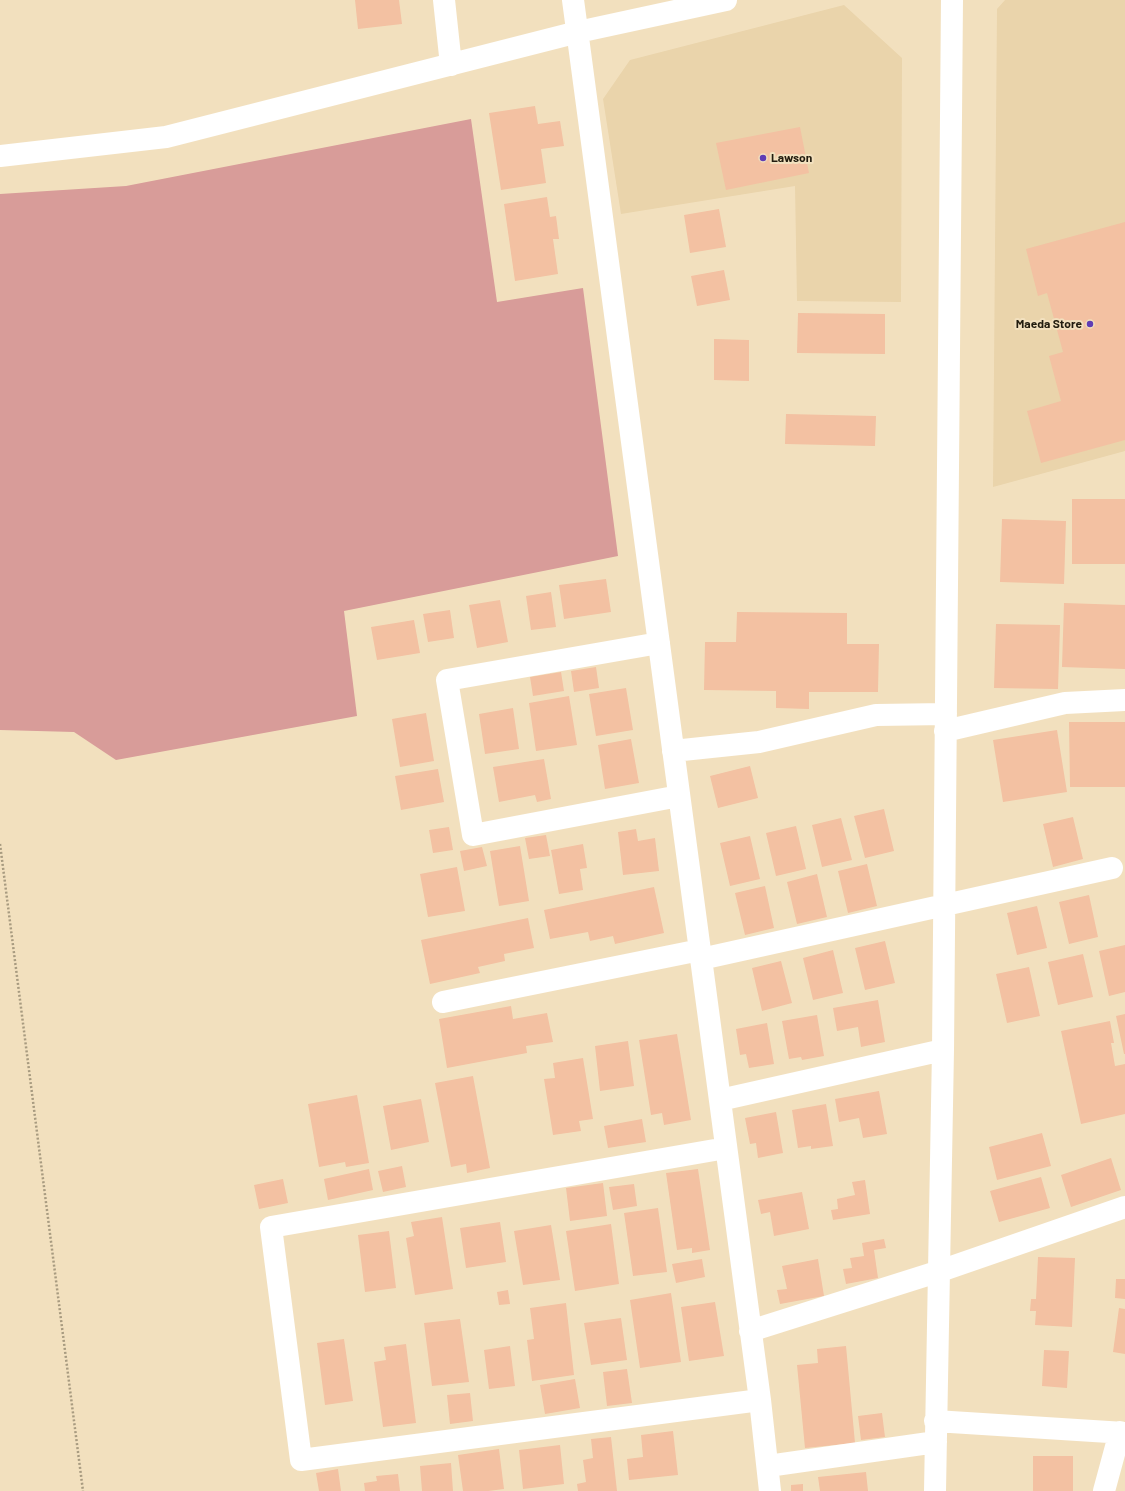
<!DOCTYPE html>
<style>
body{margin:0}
canvas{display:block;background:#f2e0be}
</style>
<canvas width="1125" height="1491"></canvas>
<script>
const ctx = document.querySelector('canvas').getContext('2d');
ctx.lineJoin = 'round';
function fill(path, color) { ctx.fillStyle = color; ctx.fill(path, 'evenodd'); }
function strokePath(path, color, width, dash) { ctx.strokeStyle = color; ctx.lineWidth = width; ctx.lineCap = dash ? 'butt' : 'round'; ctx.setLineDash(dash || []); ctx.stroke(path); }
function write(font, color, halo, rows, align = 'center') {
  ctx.font = font + ' Barlow,sans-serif'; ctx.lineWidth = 4; ctx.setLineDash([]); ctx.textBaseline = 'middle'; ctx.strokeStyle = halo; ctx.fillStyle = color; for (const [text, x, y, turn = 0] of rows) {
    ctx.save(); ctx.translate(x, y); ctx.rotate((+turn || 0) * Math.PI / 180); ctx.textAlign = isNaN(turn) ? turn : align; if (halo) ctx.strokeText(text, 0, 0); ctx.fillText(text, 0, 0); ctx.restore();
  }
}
const built = new Path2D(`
 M1005,0H1125V451L993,487L997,9Z
 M844,5L902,58L901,302L797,301L795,186L621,214L603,99L630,60Z`);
const forest = new Path2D(`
 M471,119L497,302L583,288L618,556L344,611L357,716L116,760L74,732L0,730V194L126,186Z`);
const building = new Path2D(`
 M355,0H399L402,24L358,29Z
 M535,106L538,124L560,121L564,146L541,149L546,183L501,190L489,113Z
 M800,127L809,173L726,190L716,143Z
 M547,197L550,217L556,216L559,239H553L558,274L515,281L504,204Z
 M719,209L726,247L690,253L684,215Z
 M1125,222V440L1041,463L1027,411L1061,401L1049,356L1063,352L1047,293L1038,296L1026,249Z
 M724,270L730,300L697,306L691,276Z
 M798,313L885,314V354L797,353Z
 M714,339L749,340V381L714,380Z
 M786,414L876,416L875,446L785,444Z
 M1072,499H1125V564H1072Z
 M1002,519L1066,521L1064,584L1000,582Z
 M606,579L611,612L564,619L559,585Z
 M551,592L556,627L531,630L526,596Z
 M500,600L508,642L477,648L469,605Z
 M1064,603L1125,605V669L1062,667Z
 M450,610L454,638L428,642L423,614Z
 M737,612L847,613V644H879L878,692H809V709L776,708V691L704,690L705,642H736Z
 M414,620L420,653L377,660L371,627Z
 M996,624L1060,625L1058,689L994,688Z
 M596,667L599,688L574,692L571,671Z
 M561,672L564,691L533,696L530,677Z
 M626,688L633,730L596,736L589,694Z
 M569,696L577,745L536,751L529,703Z
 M513,708L519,749L485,754L479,714Z
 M426,713L434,761L400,767L392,719Z
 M1069,722H1125V787H1070Z
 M1057,730L1067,792L1003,802L993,740Z
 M631,739L639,783L605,789L598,745Z
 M544,759L551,799L537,802L535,795L499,802L493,767Z
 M750,766L758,798L718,808L710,776Z
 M438,769L444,802L401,810L395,776Z
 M884,809L894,851L865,858L854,816Z
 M1073,817L1083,859L1053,867L1043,824Z
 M841,818L852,860L822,867L812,825Z
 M796,826L806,869L776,876L766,833Z
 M449,827L453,850L433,853L429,830Z
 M636,829L638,841L655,838L659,871L623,875L618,832Z
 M546,835L550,856L529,859L525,838Z
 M750,836L760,879L730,886L720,843Z
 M583,844L587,868L580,869L583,890L559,894L551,850Z
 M520,846L529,901L499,906L490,851Z
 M482,847L487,866L464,871L460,851Z
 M867,864L877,906L848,913L838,871Z
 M457,867L465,911L428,917L420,874Z
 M817,874L827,917L797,924L787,882Z
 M765,886L774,928L745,935L735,893Z
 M654,887L664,933L615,944L613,936L590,941L588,932L550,939L544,910Z
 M1089,895L1098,937L1069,944L1059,902Z
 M1037,906L1047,948L1017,955L1007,913Z
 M528,918L534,948L504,954L505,961L478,967L480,973L430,984L421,940Z
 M885,941L895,983L865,990L855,948Z
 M1125,945V992L1109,996L1099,951Z
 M833,950L843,993L813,1000L803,958Z
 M1083,954L1093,997L1058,1005L1048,962Z
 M781,961L792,1003L762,1011L752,968Z
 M1029,967L1040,1016L1007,1023L996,974Z
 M878,1000L885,1042L861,1047L858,1027L837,1031L833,1008Z
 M511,1006L513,1019L547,1013L553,1042L526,1046L527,1053L447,1068L439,1019Z
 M1125,1014V1054H1124L1116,1016Z
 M817,1015L824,1056L802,1060L801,1057L789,1059L782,1021Z
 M1110,1021L1114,1043H1111L1115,1066L1125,1064V1114L1081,1124L1061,1031Z
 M767,1023L774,1064L749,1068L746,1054L740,1055L736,1029Z
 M677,1034L691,1120L664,1125L662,1113L651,1115L639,1040Z
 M628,1041L634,1086L600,1091L595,1046Z
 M583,1058L593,1119L579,1121L581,1131L553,1135L544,1079L555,1078L553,1063Z
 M473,1076L490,1168L467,1173L466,1164L451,1167L435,1083Z
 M879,1091L887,1134L863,1138L859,1118L839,1122L835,1099Z
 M357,1095L369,1163L346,1167L345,1162L319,1167L308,1104Z
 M421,1099L429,1142L391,1150L383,1106Z
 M826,1104L833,1146L811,1149V1146L798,1148L792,1110Z
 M776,1112L783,1153L758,1158L756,1143L750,1144L745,1118Z
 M642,1119L646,1142L608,1148L604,1126Z
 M1042,1133L1051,1166L997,1180L989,1147Z
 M1111,1158L1121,1190L1071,1207L1061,1175Z
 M402,1166L406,1187L383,1192L378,1171Z
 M369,1169L373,1190L328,1200L324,1179Z
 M698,1169L710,1250L692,1253V1248L677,1250L666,1173Z
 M1041,1177L1050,1208L999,1222L990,1191Z
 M283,1179L288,1203L259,1209L254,1185Z
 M865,1180L870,1214L833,1220L831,1210L838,1209L837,1199L855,1195L852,1182Z
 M603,1183L607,1216L570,1221L566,1188Z
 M634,1184L637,1206L613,1210L609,1187Z
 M802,1192L809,1229L774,1236L770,1212L761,1214L758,1200Z
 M658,1208L667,1272L633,1276L624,1213Z
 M442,1217L453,1289L415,1295L406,1238L414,1236L411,1222Z
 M500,1222L506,1262L466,1268L460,1228Z
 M611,1224L619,1284L575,1291L566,1231Z
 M551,1225L560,1280L523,1285L514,1231Z
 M389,1231L396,1288L365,1292L358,1235Z
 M884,1239L886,1248L874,1250L878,1278L846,1284L843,1269L852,1268L850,1258L864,1256L862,1243Z
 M1038,1257L1075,1258L1072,1327L1035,1325L1036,1311H1030L1031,1299H1036Z
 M702,1259L705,1277L676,1283L672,1264Z
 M818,1259L824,1296L780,1304L777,1290L787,1289L782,1266Z
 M1116,1279H1125V1299L1115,1298Z
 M508,1290L510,1304L499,1305L497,1292Z
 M671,1293L681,1362L640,1368L630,1300Z
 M715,1302L724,1356L689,1361L681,1307Z
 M566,1303L574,1375L532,1381L527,1340L534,1339L530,1308Z
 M1119,1308L1125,1309V1354L1113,1352Z
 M621,1318L627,1360L591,1365L584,1323Z
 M460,1319L469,1382L432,1386L424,1323Z
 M344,1339L353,1401L325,1405L317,1343Z
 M406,1344L416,1423L383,1427L374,1362L386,1360L384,1347Z
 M510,1346L515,1386L489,1389L484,1350Z
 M846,1346L855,1443L805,1448L797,1365L818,1363L817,1349Z
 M1044,1350L1069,1351L1067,1388L1042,1386Z
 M627,1369L632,1403L607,1406L603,1372Z
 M575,1379L580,1408L545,1414L540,1385Z
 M470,1393L473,1421L450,1424L447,1395Z
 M882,1413L885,1437L861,1440L858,1416Z
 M673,1431L678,1475L629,1480L627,1459L643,1457L641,1435Z
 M611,1437L617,1491H578L577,1484L586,1482L583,1460L593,1458L591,1439Z
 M560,1445L564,1484L523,1489L519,1450Z
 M499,1449L504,1489L488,1491H463L458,1455Z
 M1033,1456H1073V1491H1033Z
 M451,1463L453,1491H422L420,1466Z
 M338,1469L341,1491H319L316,1473Z
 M866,1472L868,1491H820L818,1477Z
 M398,1474L400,1491H365L364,1483L377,1481L376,1476Z
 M803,1484V1491H791V1485Z`);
const path = new Path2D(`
 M0,844L83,1491`);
const minor = new Path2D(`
 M444,0L451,65
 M573,0L760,1400L770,1491
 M0,156L166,137L578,32L726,0
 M659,643L447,680L473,835L679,796
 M945,731L1065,703L1125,700
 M673,751L759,742L876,715L946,714
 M701,959L1112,868
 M443,1002L700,950
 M720,1100L943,1050
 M726,1148L271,1227L301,1460L760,1400
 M750,1331L940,1271L1125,1207
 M935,1421L1125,1433
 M768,1466L936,1442
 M935,1491L943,1050L952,0
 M1104,1491L1120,1432`);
const markers = [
 [763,158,4,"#603cb4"],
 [1090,324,4,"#603cb4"]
];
const poiNames = [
 ["Lawson",771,158],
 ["Maeda Store",1082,324,"right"]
];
fill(built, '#ead4ab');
fill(forest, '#d89c99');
fill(building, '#f3c1a2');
strokePath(path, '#a89b80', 2.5, [2, 2]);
strokePath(minor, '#fff', 22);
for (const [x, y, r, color] of markers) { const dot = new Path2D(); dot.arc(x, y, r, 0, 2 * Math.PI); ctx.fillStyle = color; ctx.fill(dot); strokePath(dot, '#f2e0be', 1.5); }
write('bold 12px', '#221c0f', '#f2e0be', poiNames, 'left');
</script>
